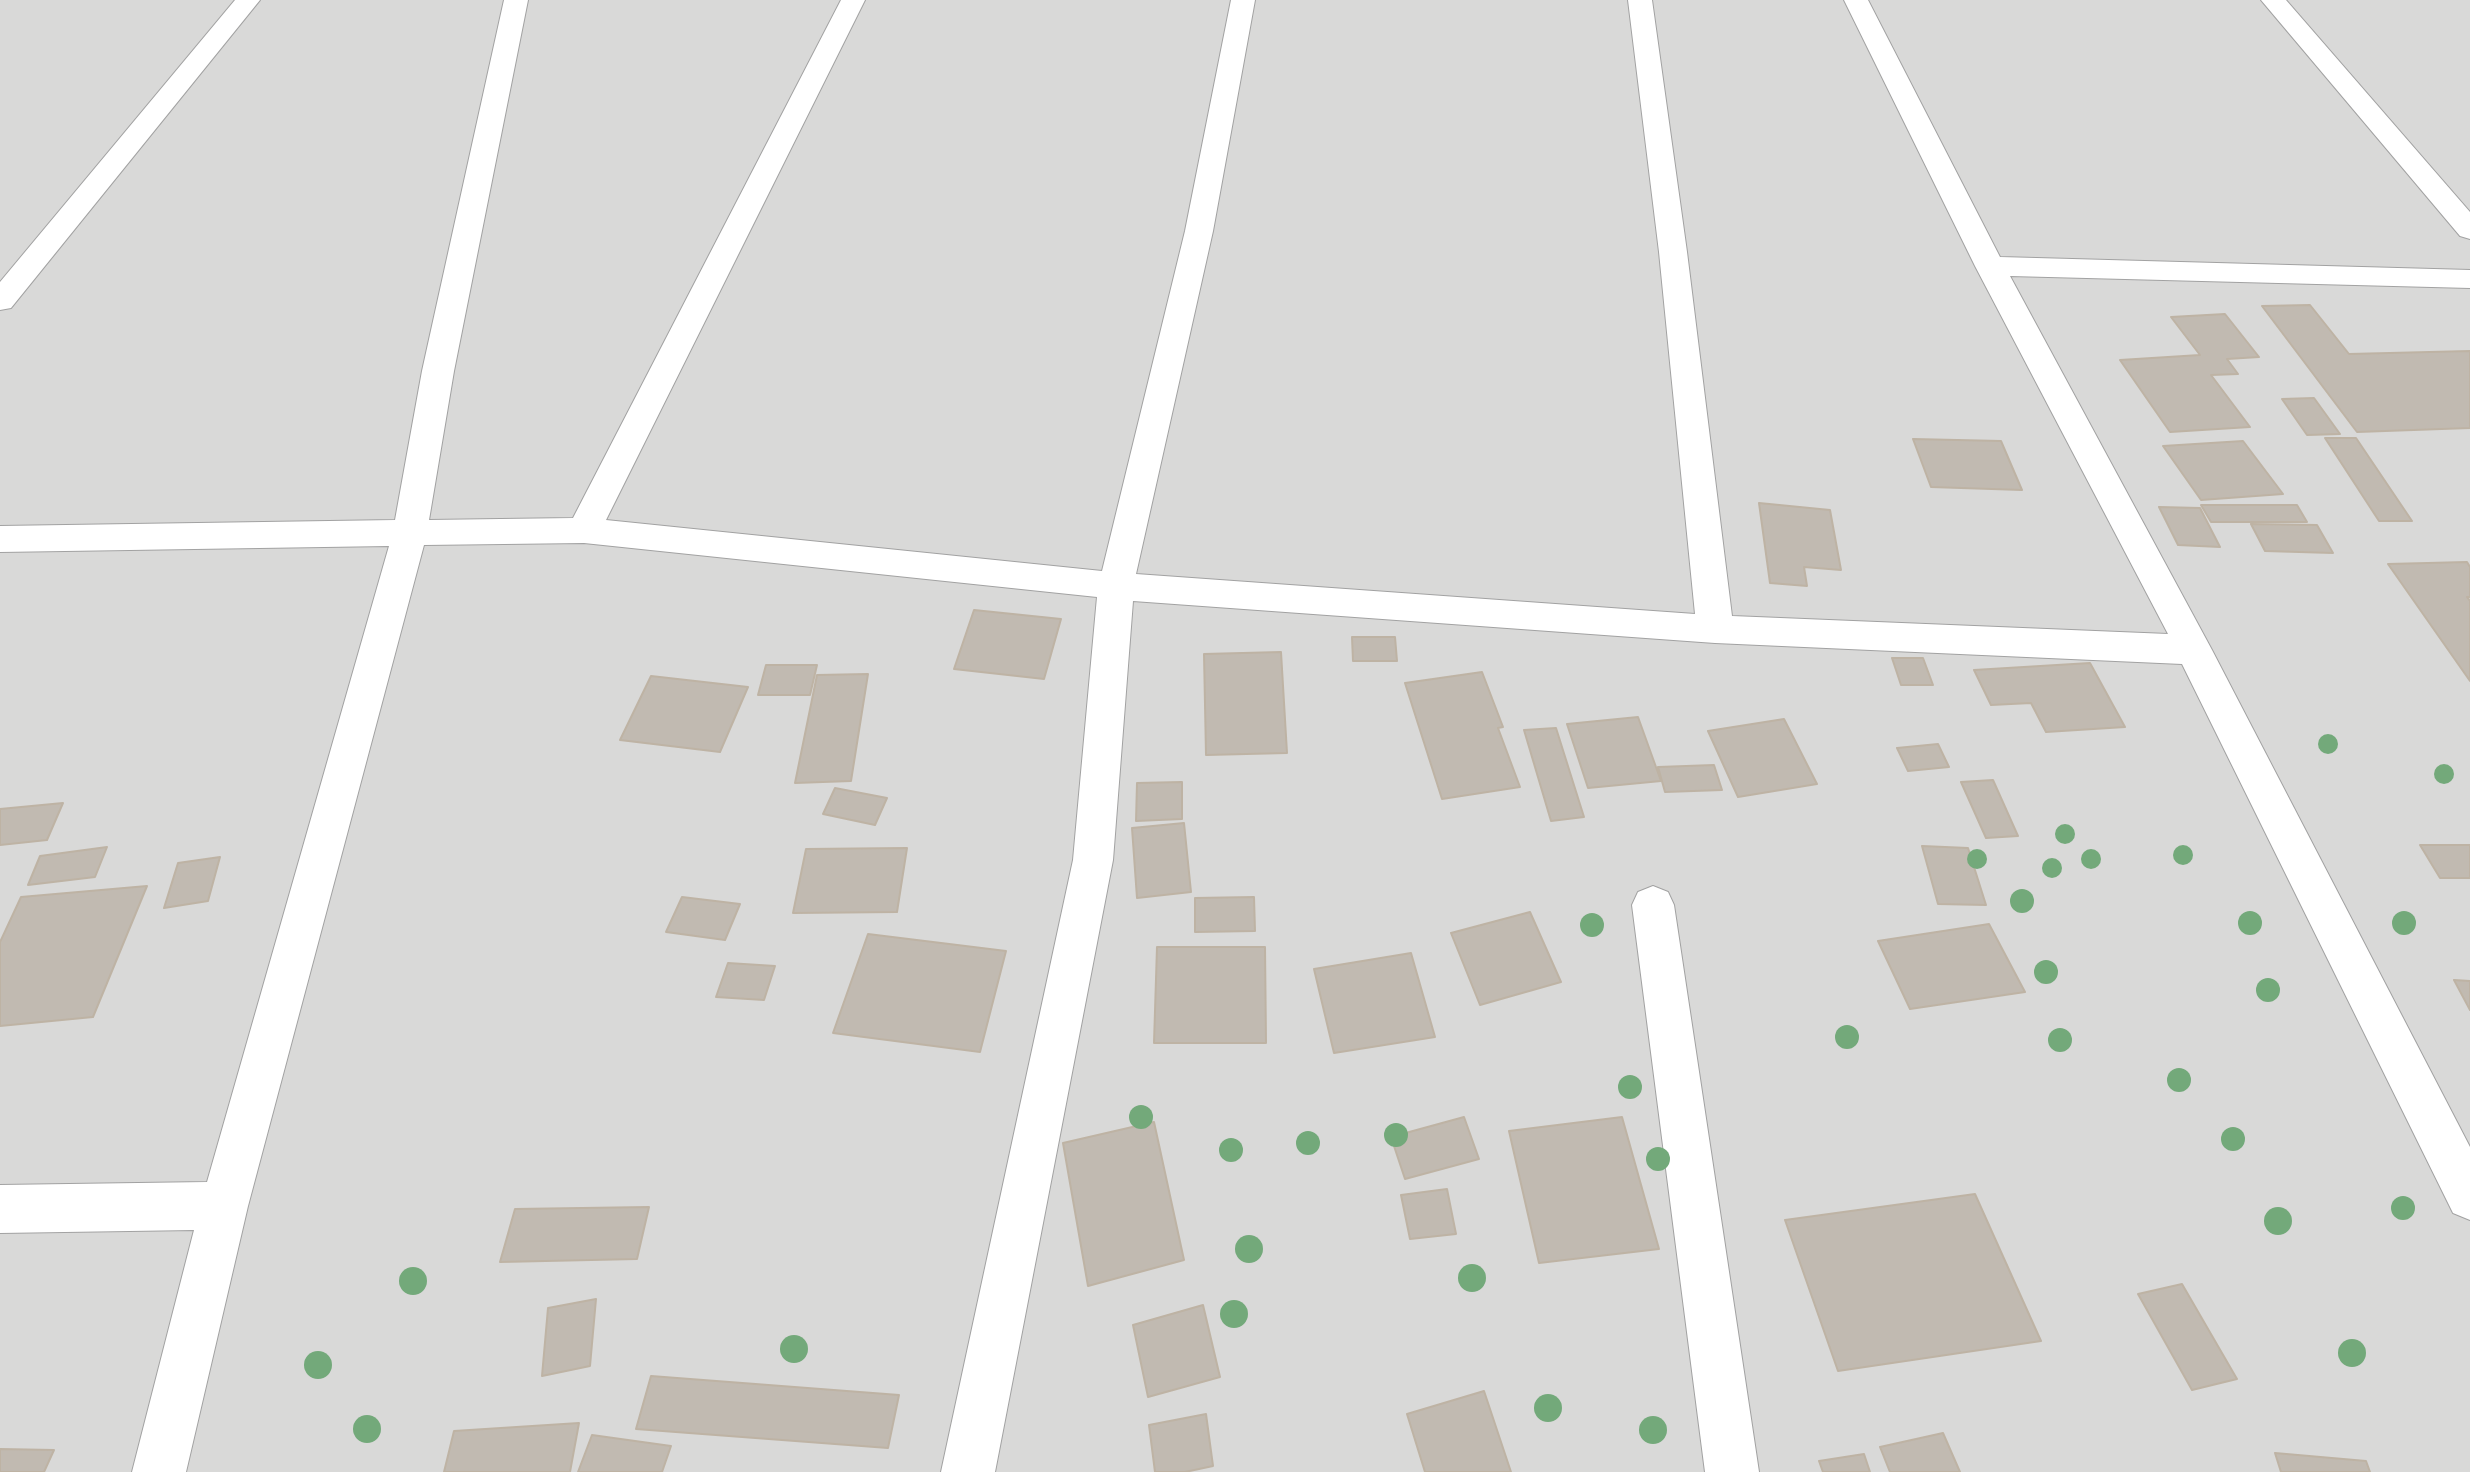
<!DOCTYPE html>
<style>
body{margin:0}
canvas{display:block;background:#edeae1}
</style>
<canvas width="2470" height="1472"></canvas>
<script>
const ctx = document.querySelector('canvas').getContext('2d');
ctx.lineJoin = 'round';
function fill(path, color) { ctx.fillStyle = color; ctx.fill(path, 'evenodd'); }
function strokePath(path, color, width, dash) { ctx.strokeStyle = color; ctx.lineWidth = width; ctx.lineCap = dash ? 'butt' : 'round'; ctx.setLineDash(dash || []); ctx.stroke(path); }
const residential = new Path2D(`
 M0,0H2470V1472H0Z`);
const building = new Path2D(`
 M2310,305L2349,354L2470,351V428L2357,432L2262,306Z
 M2225,314L2259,357L2227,359L2238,374L2211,375L2250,427L2170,432L2120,360L2200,355L2171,317Z
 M2314,398L2340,434L2307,435L2282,399Z
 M2325,438H2356L2412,521H2379Z
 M1913,439L2001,441L2022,490L1931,487Z
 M2243,441L2283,494L2201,500L2163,446Z
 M1759,503L1830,510L1841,570L1804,567L1807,586L1770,583Z
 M2201,505H2297L2307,522H2211Z
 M2159,507L2200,508L2220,547L2178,545Z
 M2251,524L2317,525L2333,553L2265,551Z
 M2467,562L2470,567V597H2467L2470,601V681L2388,564Z
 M974,610L1061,619L1044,679L954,669Z
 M1352,637H1395L1397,661H1353Z
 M1281,652L1287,753L1206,755L1204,654Z
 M1892,658H1923L1933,685H1901Z
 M2090,663L2125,727L2046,732L2031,703L1991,705L1974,670Z
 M766,665H817L810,695H758Z
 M1482,672L1503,727L1498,728L1520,787L1442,799L1405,683Z
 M868,674L851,781L795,783L817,675Z
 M651,676L748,687L720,752L620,740Z
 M1638,717L1661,781L1588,788L1567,724Z
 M1784,719L1817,784L1738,797L1708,731Z
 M1556,728L1584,817L1551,821L1524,730Z
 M1938,744L1949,767L1908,771L1897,748Z
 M1714,765L1722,790L1665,792L1658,767Z
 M1993,780L2018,836L1986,838L1961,782Z
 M1182,782V819L1136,821L1137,783Z
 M835,788L887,798L875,825L823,814Z
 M63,803L47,840L0,845V809Z
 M1184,823L1191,892L1137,898L1132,828Z
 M2420,845H2470V878H2440Z
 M1922,846L1968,848L1986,905L1938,904Z
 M107,847L95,877L28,885L40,856Z
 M907,848L897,912L793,913L806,849Z
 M220,857L208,901L164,908L178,863Z
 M147,886L93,1017L0,1026V942L21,897Z
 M682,897L740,904L725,940L666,932Z
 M1254,897L1255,931L1195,932V898Z
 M1530,912L1561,982L1480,1005L1451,933Z
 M1989,924L2025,992L1910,1009L1878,941Z
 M868,934L1006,951L980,1052L833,1033Z
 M1157,947H1265L1266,1043H1154Z
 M1411,953L1435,1037L1334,1053L1314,969Z
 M728,963L775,966L764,1000L716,997Z
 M2454,980L2470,981V1010Z
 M1464,1117L1479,1159L1405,1179L1391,1137Z
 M1622,1117L1659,1249L1539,1263L1509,1131Z
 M1154,1122L1184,1260L1088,1286L1063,1143Z
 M1447,1189L1456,1234L1410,1239L1401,1195Z
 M1975,1194L2041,1341L1838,1371L1785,1220Z
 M649,1207L637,1259L500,1262L515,1209Z
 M2182,1284L2237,1379L2192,1390L2138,1294Z
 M596,1299L590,1366L542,1376L548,1308Z
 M1203,1305L1220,1377L1148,1397L1133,1325Z
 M651,1376L899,1395L888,1448L636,1429Z
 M1484,1391L1511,1472H1425L1407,1414Z
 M1206,1414L1213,1466L1185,1472H1155L1149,1425Z
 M579,1423L570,1472H444L454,1431Z
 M1943,1433L1960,1472H1890L1880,1447Z
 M592,1435L671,1446L662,1472H578Z
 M0,1449L54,1450L44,1472H0Z
 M2275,1453L2366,1461L2370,1472H2281Z
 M1864,1454L1870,1472H1823L1819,1461Z`);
const minor = new Path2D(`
 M235,0H260L11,308L0,310V282Z
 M504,0H528L454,371L429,520L573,518L841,0H865L606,520L1102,571L1185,231L1231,0H1255L1213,231L1136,574L1695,614L1659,252L1628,0H1652L1687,252L1732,616L2168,634L1975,266L1844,0H1868L2000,257L2470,270V288L2010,276L2212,650L2470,1147V1220L2453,1213L2182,664L1715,643L1133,601L1113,860L995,1472H941L1073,860L1097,597L584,543L424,545L248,1206L186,1472H132L194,1230L0,1233V1185L207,1182L389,546L0,552V526L395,520L422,371Z
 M2261,0H2286L2470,212V239L2460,236Z
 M1653,886L1668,892L1674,905L1759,1472H1705L1632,905L1638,892Z`);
const trees = [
 [2328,744,10],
 [2444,774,10],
 [2065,834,10],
 [2183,855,10],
 [1977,859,10],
 [2091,859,10],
 [2052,868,10],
 [2022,901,12],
 [2250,923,12],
 [2404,923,12],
 [1592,925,12],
 [2046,972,12],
 [2268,990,12],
 [1847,1037,12],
 [2060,1040,12],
 [2179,1080,12],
 [1630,1087,12],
 [1141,1117,12],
 [1396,1135,12],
 [2233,1139,12],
 [1308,1143,12],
 [1231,1150,12],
 [1658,1159,12],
 [2403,1208,12],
 [2278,1221,14],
 [1249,1249,14],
 [1472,1278,14],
 [413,1281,14],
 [1234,1314,14],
 [794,1349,14],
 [2352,1353,14],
 [318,1365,14],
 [1548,1408,14],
 [367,1429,14],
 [1653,1430,14]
];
fill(residential, '#d9d9d8');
fill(building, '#c1bab1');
strokePath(building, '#beb3a4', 2);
strokePath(minor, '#a2a2a2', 2);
fill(minor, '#fff');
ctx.fillStyle = '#73a97a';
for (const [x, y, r] of trees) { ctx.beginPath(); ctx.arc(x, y, r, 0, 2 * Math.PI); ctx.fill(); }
</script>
